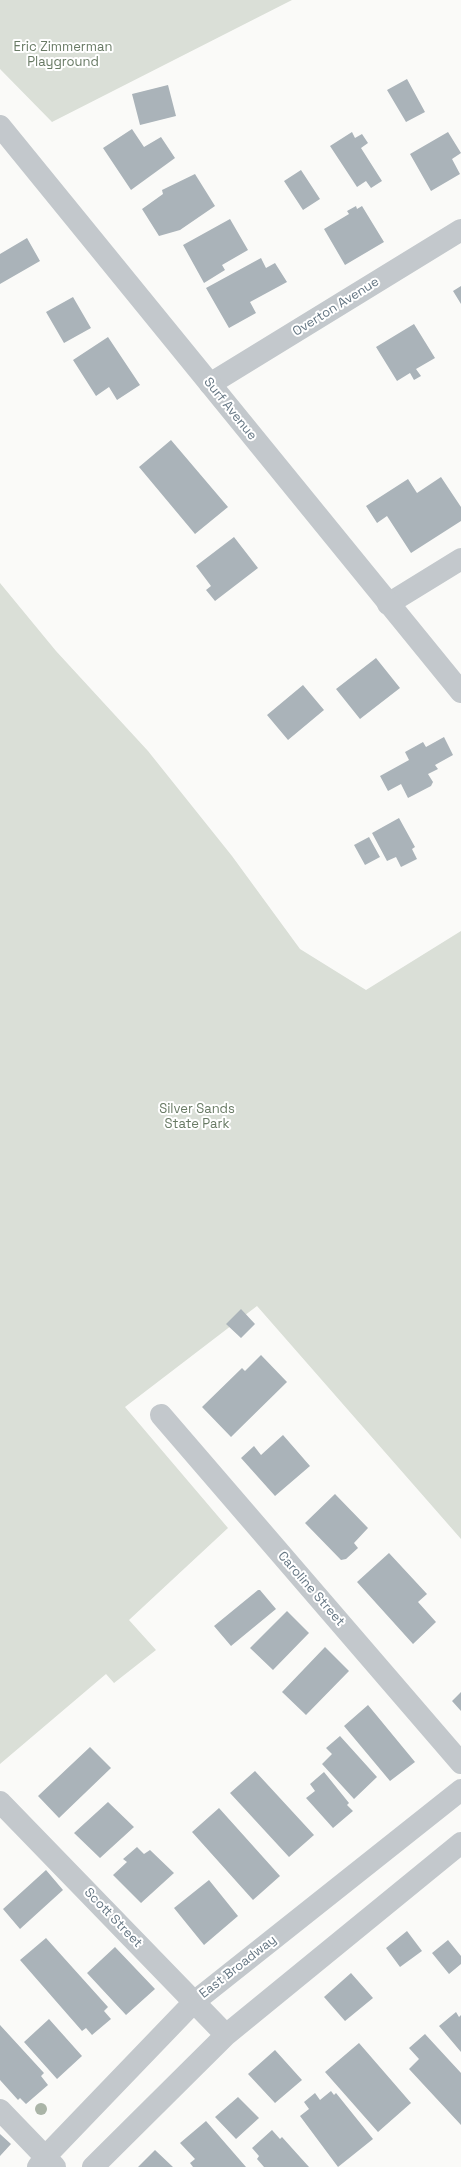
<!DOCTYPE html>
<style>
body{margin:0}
canvas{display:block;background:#fafaf8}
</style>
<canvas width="461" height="2167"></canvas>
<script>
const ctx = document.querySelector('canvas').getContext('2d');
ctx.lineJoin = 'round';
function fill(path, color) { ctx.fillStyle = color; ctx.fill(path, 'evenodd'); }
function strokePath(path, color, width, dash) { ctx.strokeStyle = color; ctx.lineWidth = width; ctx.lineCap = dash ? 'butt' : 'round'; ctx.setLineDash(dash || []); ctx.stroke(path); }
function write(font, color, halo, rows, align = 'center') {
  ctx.font = font + ' "Space Grotesk",sans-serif'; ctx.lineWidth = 4; ctx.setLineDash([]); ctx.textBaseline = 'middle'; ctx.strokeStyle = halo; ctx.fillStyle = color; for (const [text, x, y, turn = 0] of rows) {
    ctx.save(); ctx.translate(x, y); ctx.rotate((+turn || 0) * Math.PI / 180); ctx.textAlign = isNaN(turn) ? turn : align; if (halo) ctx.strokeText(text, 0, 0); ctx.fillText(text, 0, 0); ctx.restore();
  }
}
const green = new Path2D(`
 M0,0H292L52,122L0,69Z
 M0,583L56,651L148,751L232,856L300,949L366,990L461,931V1539L257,1306L125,1407L228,1528L129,1620L156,1650L114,1683L106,1674L0,1764Z`);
const building = new Path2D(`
 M407,79L425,112L406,122L387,90Z
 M168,85L176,116L140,125L132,94Z
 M132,129L144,147L161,137L175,158L131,190L103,148Z
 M352,132L355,138L362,134L368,143L361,148L382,181L371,188L366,181L357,187L330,146Z
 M448,132L461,153L452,159L460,174L431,191L410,154Z
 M301,170L320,199L303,210L284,181Z
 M195,174L215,206L180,230L159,236L142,209L163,194L162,190Z
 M356,206L357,209L362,206L384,242L345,265L324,229L349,214L347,211Z
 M230,219L248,250L222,265L225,270L204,283L183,245Z
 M27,238L40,261L0,284V254Z
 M261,258L266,268L275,263L287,282L250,302L256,313L229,328L206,288Z
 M461,286V304L453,291Z
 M73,297L91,328L64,343L46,312Z
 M414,324L435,358L416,369L421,376L414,380L410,373L397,381L376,347Z
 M108,337L140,385L117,400L109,387L96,396L73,360Z
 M171,440L228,507L195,534L139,467Z
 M441,477L461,507V521L411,553L387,516L377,523L366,506L408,479L417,493Z
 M234,537L258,568L215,601L206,590L211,586L196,566Z
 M376,658L400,688L360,719L336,689Z
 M303,685L324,710L288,740L267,715Z
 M444,737L453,755L435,765L438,769L428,774L433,782L431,786L408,798L401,784L388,791L380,776L409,760L405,752L423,742L426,747Z
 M399,818L415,847L412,849L417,859L401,867L396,857L387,861L372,833Z
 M369,837L380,857L365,865L354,845Z
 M241,1309L255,1324L241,1338L226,1324Z
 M261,1355L287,1382L231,1437L202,1407L242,1368L245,1371Z
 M283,1435L310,1466L275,1496L241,1458L254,1446L261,1455Z
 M335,1494L368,1528L354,1543L358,1548L346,1559L341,1560L305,1523Z
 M389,1553L427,1594L418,1602L436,1622L413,1644L357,1582Z
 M258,1590H260L276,1609L231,1646L214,1626Z
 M287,1611L309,1633L273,1670L250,1648Z
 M325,1647L349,1671L306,1715L282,1692Z
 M461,1692V1711L452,1701Z
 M368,1705L415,1762L390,1781L344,1726Z
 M340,1736L377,1777L354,1799L322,1764L332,1754L326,1748Z
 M90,1747L111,1768L59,1818L38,1796Z
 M255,1771L314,1835L289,1857L230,1793Z
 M324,1772L349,1803L347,1805L353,1811L333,1828L306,1798L315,1791L310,1784Z
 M108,1802L134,1827L100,1858L74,1833Z
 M219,1808L280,1876L253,1900L192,1832Z
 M137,1847L144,1854L150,1850L174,1873L141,1903L113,1875L127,1862L123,1859Z
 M46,1870L63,1890L20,1929L3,1909Z
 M209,1880L238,1916L204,1945L174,1908Z
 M407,1931L422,1951L400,1967L386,1948Z
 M46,1938L108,2007L104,2011L111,2019L92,2035L86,2028L82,2031L20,1960Z
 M448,1940L461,1956V1964L449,1974L432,1953Z
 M115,1947L155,1989L126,2015L87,1973Z
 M351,1973L373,1998L345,2021L324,1997Z
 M456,2012L459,2017L461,2015V2052L439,2026Z
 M49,2019L82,2056L57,2079L24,2042Z
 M0,2025L44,2073L41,2076L48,2085L26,2104L20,2098L18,2100L0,2080Z
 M425,2034L461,2073V2125L409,2069L419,2059L409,2048Z
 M359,2043L411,2103L378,2132L325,2072Z
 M275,2050L302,2080L275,2103L248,2074Z
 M331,2091L334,2095L336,2093L373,2139L338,2167L300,2116L309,2109L304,2102L315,2093L320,2100Z
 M238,2097L259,2118L236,2139L215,2117Z
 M206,2121L246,2167H193L190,2163L195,2159L180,2143Z
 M272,2130L280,2139L282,2137L309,2167H264L257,2159L259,2156L252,2148Z
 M0,2134L11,2144L0,2156Z
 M155,2150L173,2167H138Z`);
const minor = new Path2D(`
 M210,384L461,230
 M388,604L461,559
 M161,1415L461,1763
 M0,1802L226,2035
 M0,2110L55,2167
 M38,2167L45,2157L194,2002L461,1790
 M93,2167L226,2035L461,1843`);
const tertiary = new Path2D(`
 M0,126L461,692`);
const trees = [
 [41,2109]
];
const parkNames = [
 ["Eric Zimmerman",63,47],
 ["Playground",63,62],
 ["Silver Sands",197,1109],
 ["State Park",197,1124]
];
const streetNames = [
 ["Overton Avenue",336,307,-32],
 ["Surf Avenue",230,409,51],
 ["Caroline Street",311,1589,49],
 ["Scott Street",113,1918,46],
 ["East Broadway",238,1967,-38]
];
fill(green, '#dadfd7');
fill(building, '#aab3b9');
strokePath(minor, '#c3c8cc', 22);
strokePath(tertiary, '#c3c8cc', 22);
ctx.fillStyle = '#aab4a7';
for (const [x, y] of trees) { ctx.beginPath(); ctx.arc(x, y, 6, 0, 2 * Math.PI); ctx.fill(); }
write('13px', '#687a64', '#fff', parkNames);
write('13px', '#657683', '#fff', streetNames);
</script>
